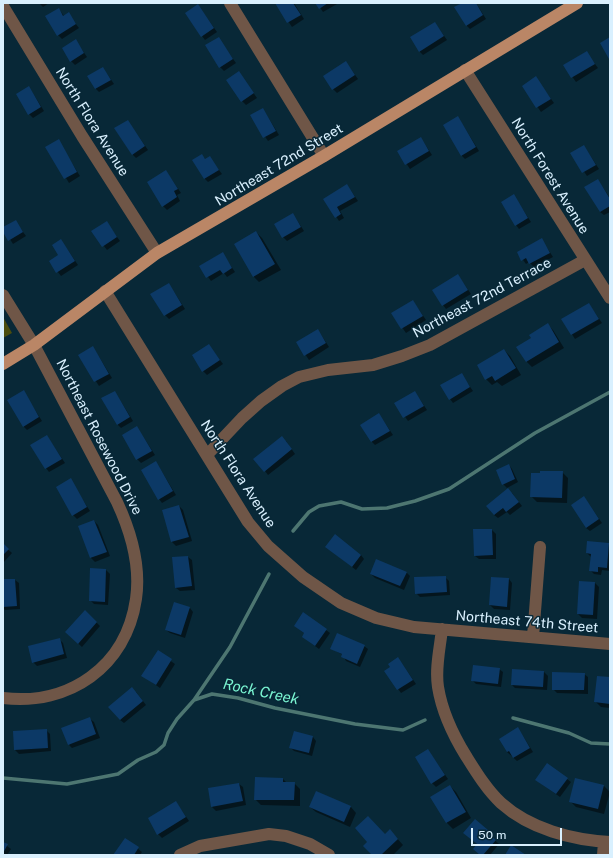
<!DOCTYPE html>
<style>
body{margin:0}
#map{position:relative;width:613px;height:858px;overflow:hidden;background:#082837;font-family:"Public Sans",sans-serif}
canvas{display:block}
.frame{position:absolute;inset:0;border:4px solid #d9f0fe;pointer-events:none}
.scale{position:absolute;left:471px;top:828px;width:91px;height:18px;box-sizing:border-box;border:2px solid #d9f0fe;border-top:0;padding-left:5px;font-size:12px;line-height:14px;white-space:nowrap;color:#d9f0fe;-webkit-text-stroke:3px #082837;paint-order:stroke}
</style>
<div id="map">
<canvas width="613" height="858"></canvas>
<div class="frame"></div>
<div class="scale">50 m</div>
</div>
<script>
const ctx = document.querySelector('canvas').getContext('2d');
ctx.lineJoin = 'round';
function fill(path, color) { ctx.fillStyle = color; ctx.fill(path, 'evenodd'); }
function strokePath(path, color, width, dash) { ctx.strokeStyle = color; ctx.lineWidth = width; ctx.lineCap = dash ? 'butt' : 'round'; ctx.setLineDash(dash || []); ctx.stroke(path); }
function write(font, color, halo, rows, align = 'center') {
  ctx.font = font + ' "Public Sans",sans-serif'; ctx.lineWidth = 3; ctx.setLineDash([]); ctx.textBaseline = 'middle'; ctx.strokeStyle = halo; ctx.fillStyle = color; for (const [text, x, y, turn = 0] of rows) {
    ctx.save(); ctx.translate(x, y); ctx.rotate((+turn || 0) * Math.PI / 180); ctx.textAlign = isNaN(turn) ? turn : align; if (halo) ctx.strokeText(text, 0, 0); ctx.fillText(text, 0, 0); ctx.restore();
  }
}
const green = new Path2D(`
 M3,317L12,333L3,338Z`);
const shadow = new Path2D(`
 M39,3H49L43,7Z
 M276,3H294L304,19L292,27Z
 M317,3H336L337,4L323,12Z
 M464,3H476L486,19L470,29L466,25Z
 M198,5L217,32L205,40L202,36Z
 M59,9L64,16L68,14L79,28L62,39L58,35Z
 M435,23L447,40L423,55L419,51Z
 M218,38L236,63L224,71L220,67Z
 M76,41L87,57L75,65L71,61Z
 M586,52L598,68L576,82L564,65Z
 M346,62L358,79L337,93L333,89Z
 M103,68L114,84L99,92L95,88Z
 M239,72L257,98L246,105L242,101Z
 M536,78L554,103L541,112L523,86Z
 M29,87L44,111L33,118L29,114Z
 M263,109L279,135L268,141L251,116Z
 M458,117L479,151L465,159L461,155Z
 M128,121L148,150L136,158L132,154Z
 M421,138L432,155L410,169L398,151Z
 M58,141L80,176L69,183L47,147Z
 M584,146L599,169L587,176L572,154Z
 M201,155L206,160L210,158L222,174L208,182L204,178Z
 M166,171L181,193L177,195L180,201L167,210L163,206Z
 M598,180L610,198V212L604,215L600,212Z
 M347,185L358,201L340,211L344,218L339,221L325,199Z
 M514,196L531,222L519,229L516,225Z
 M293,214L304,231L287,241L283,237Z
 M15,221L26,236L13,244L3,228Z
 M106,222L120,241L107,250L93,232Z
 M256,232L262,238L281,270L259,282L254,277L235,245Z
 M61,240L78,265L61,276L50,262L60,256Z
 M542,240L553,257L534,267L529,262L526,264L518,253Z
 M222,253L235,272L227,277L224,273L211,281L200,266Z
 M458,275L471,294L446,309L443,305Z
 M169,284L185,309L169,319L165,315Z
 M413,301L426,320L406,333L392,313Z
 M589,304L602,323L575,339L563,320Z
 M548,325L553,330L564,348L532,367L526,361L532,338Z
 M318,330L329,347L309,360L297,342Z
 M209,345L223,364L207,375L203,371Z
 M93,347L112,378L99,386L79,355Z
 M504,350L510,356L521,375L502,386L497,382L492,385L486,379Z
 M461,374L473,391L453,403L450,399Z
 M23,391L42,421L27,430L23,426Z
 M115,392L133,421L121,428L117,424Z
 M415,392L427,410L408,421L396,404Z
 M379,414L393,435L375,445L371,441Z
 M137,427L155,455L141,463L137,459Z
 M47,436L65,463L49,472L46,468Z
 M286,441L295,454L268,475L265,471Z
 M156,462L176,495L162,503L159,499Z
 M509,465L512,469L518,482L507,488L503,484Z
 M562,472L568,478L567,503L537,502L531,496L541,474Z
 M70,480L90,511L77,519L73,515Z
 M512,493L522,506L510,515L507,512L498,518L494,515Z
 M584,497L602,523L590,531L586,528Z
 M179,506L183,510L192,541L176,546L172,542L163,511Z
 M94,521L98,525L110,556L95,562L91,558L79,527Z
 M492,530L496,534V559H479L475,556Z
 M609,544L610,571L602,570L601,575L594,574L590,570L591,557L587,553Z
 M3,545L12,553L3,563Z
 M330,550L361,555L364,559L356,570Z
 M188,557L192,560L195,590L180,591L176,588Z
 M106,570L110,574L108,605L94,604L90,600Z
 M406,572L410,576L404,590L375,578L371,574Z
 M445,577L449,581L450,595L420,597L416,593Z
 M509,579L512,583L510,610L494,609L490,605Z
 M3,580H15L19,583L20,609L5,610L3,608Z
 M580,582L595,583L599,587L597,619L582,618L578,614Z
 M190,608L193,612L185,638L170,633L166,630Z
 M85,611L100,626L82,647L66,632Z
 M295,626L326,630L330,633L319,649L307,640L305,634Z
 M59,639L63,643L67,658L37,666L33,662Z
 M364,646L368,649L360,667L346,661L343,655L332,649Z
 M158,652L175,664L160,688L143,676Z
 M401,662L416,684L401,693L385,671Z
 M499,669L503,672L501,687L476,684L472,680Z
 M513,670L544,672L548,676L547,690L515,688L512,685Z
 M584,674L588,677V694L557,693L553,689Z
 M610,678V708L601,707L596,702Z
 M136,692L146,705L124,723L120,720Z
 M90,719L94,722L100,738L72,748L69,745Z
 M518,728L533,752L517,761L507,752Z
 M46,730L50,734L51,751L19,754L15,750Z
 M313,737L316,741L312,756L294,751L290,747Z
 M428,750L448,779L436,787L432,783Z
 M283,779L287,783H294L300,789V806L261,805L255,799Z
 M567,779L571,782L560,797L540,783Z
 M576,779L604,786L610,792L604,814L576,807L570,801Z
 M239,784L243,787L246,805L216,811L212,807Z
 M450,786L456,792L471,818L453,829L447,823L432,797Z
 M317,792L351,807L356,813L350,827L316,812L310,807Z
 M176,802L189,821L162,838L158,834Z
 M487,831L491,834L490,836L499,844L490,855H480L478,845L468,836Z
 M385,835L395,836L403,845L393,855H373Z
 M125,839L142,852L140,855H114Z
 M3,843L11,849L7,855H3Z`);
const stream = new Path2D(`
 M293,531L309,512L319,506L341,502L362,509L387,508L415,501L449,489L535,433L610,392
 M194,700L230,647L269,574
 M513,718L569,733L591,743L610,744
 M3,778L67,784L118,774L138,760L156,752L164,745L168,733L177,719L194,700L212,694L238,698L275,708L355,724L403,730L425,720`);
const building = new Path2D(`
 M275,3H293L301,15L287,23Z
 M315,3H328L319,9Z
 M462,3H476L483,15L466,26L454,7Z
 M198,4L214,28L201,37L185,13Z
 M59,8L63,16L69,12L76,24L57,36L45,16Z
 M435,22L444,36L419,52L410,37Z
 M219,37L233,59L219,68L205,45Z
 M610,37V58L609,59L600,43Z
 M76,39L84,53L70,62L62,48Z
 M587,51L595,64L571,78L563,65Z
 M346,61L355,75L332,90L323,76Z
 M103,67L111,80L95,89L87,76Z
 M239,71L254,93L241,102L226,80Z
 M536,76L551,99L536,108L522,86Z
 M29,86L41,107L28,115L16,94Z
 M263,108L276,131L263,138L250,115Z
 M458,116L476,147L461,156L443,125Z
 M128,120L145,146L132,155L114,128Z
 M421,137L429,151L405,165L397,151Z
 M59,139L77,172L64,179L45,147Z
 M584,145L596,165L582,173L570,153Z
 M202,154L205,159L210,156L219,170L204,179L192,160Z
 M166,170L178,189L174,191L177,197L162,207L147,182Z
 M598,179L610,199V206L600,212L584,187Z
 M347,184L355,197L337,207L341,214L335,218L323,199Z
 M514,194L528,218L515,226L501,202Z
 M293,213L301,227L282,238L274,224Z
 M16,220L23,232L8,241L3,232V227Z
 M107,221L117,237L102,247L91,231Z
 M256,231L275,264L253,277L234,244Z
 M542,238L550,253L529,264L526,258L521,261L517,252Z
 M61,239L75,261L56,273L49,261L58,255L52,245Z
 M223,252L232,268L223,274L220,270L206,278L199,266Z
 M458,274L468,290L442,306L432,290Z
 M169,283L182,305L164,316L150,294Z
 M413,300L423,316L401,329L391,313Z
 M589,303L599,319L571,335L561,319Z
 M548,323L559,342L526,362L516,347L531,338L529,335Z
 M318,329L326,343L304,356L296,342Z
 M209,344L220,360L202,372L192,355Z
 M93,346L109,374L94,382L78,355Z
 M504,349L516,368L495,381L492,376L485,380L477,365Z
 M462,373L470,387L449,400L440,385Z
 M24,390L39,417L23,427L7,400Z
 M115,391L130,417L117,425L101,398Z
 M415,391L424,406L403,418L394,403Z
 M379,413L390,431L371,442L360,425Z
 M137,426L152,451L136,460L122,435Z
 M47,435L62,459L45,469L30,445Z
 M282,436L292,449L264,472L253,459Z
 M156,461L173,491L158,500L141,470Z
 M509,464L515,479L502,485L496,470Z
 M540,471H563L562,498L530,497L531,473H540Z
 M71,478L87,507L72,516L56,487Z
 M508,488L519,502L506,512L503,508L494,515L486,506Z
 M584,496L599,519L586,528L571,505Z
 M179,505L189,537L171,542L162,510Z
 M94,520L107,552L90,558L78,526Z
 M473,529H492L493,555L474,556Z
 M335,534L361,555L352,567L325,547Z
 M587,541L609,543L607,568L598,567V572L589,571L591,554L586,553Z
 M3,543L9,549L3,555Z
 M188,556L192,586L175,588L172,557Z
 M376,559L407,572L400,586L370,574Z
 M90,568L106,569L105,602L89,601Z
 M446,576L447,592L415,594L414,577Z
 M491,577L509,578L507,607L489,605Z
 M3,579H15L17,606L3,607Z
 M579,581L595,582L593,615L577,614Z
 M174,602L190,607L181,635L165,630Z
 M85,610L97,622L78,644L65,632Z
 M303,612L327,629L315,646L302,637L304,633L294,626Z
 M337,633L365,645L357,664L341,657L342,654L330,649Z
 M60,638L64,654L32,663L28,646Z
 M158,650L172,659L156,685L141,676Z
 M398,657L413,680L397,690L384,671L390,667L388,664Z
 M473,665L500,668L498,684L471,681Z
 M512,669L544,671L543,687L511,685Z
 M552,672L585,673L584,690H552Z
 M597,676L610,677V704L594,702Z
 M132,687L143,701L120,720L108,707Z
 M90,717L96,734L68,745L61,728Z
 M518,727L530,748L513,758L509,751L507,752L499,739Z
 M47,729L48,748L14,750L13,731Z
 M294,731L313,736L309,753L289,748Z
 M428,749L445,775L431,784L415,757Z
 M547,763L568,778L556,794L535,780Z
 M255,777L283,778V782H295L294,800H254Z
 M575,778L604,785L598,809L569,802Z
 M239,783L243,801L211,807L208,788Z
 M450,785L466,812L446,823L430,797Z
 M316,791L351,806L344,822L309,807Z
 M176,801L186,817L157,835L148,818Z
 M368,816L385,834L390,829L398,839L381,855H372L363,846L367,842L355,828Z
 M475,819L488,830L486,832L496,840L483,855H480L473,849L477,844L463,833Z
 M125,838L139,847L134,855H113Z
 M3,842L8,844L3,853Z
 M511,845L526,855H505Z`);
const minor = new Path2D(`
 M230,3L324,156
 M3,6L82,136L157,253
 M465,70L610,298
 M105,291L248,522L268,546L303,577L341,603L376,618L414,627L610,644
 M3,295L34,345L117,502C131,532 141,565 136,599C126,667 69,706 3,698
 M207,455L242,418L261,401L282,386L299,377L328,370L373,365L402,356L430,345L585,260
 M442,629C440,648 435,668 438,687C442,712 453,735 466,756C476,772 487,790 501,803C530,829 572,840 610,842
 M533,637L540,547
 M180,855L200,846L269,834L286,836L310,844L329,855
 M603,855L604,842`);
const major = new Path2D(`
 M3,364L34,345L157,253L324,156L577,3`);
const streetNames = [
 ["North Flora Avenue",92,122,58],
 ["Northeast 72nd Street",279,165,-31],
 ["North Forest Avenue",550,176,58],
 ["Northeast 72nd Terrace",482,298,-28],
 ["Northeast Rosewood Drive",99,437,63],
 ["North Flora Avenue",238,474,57],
 ["Northeast 74th Street",527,622,5]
];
const waterNames = [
 ["Rock Creek",261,692,12]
];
fill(green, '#4a4d0e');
fill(shadow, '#0007');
strokePath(stream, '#4d7671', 3.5);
fill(building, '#0c3966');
strokePath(minor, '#6f5647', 12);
strokePath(major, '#ba8666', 12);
write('14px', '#d9f0fe', '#082837', streetNames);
write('italic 15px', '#7af5d2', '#082837', waterNames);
</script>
